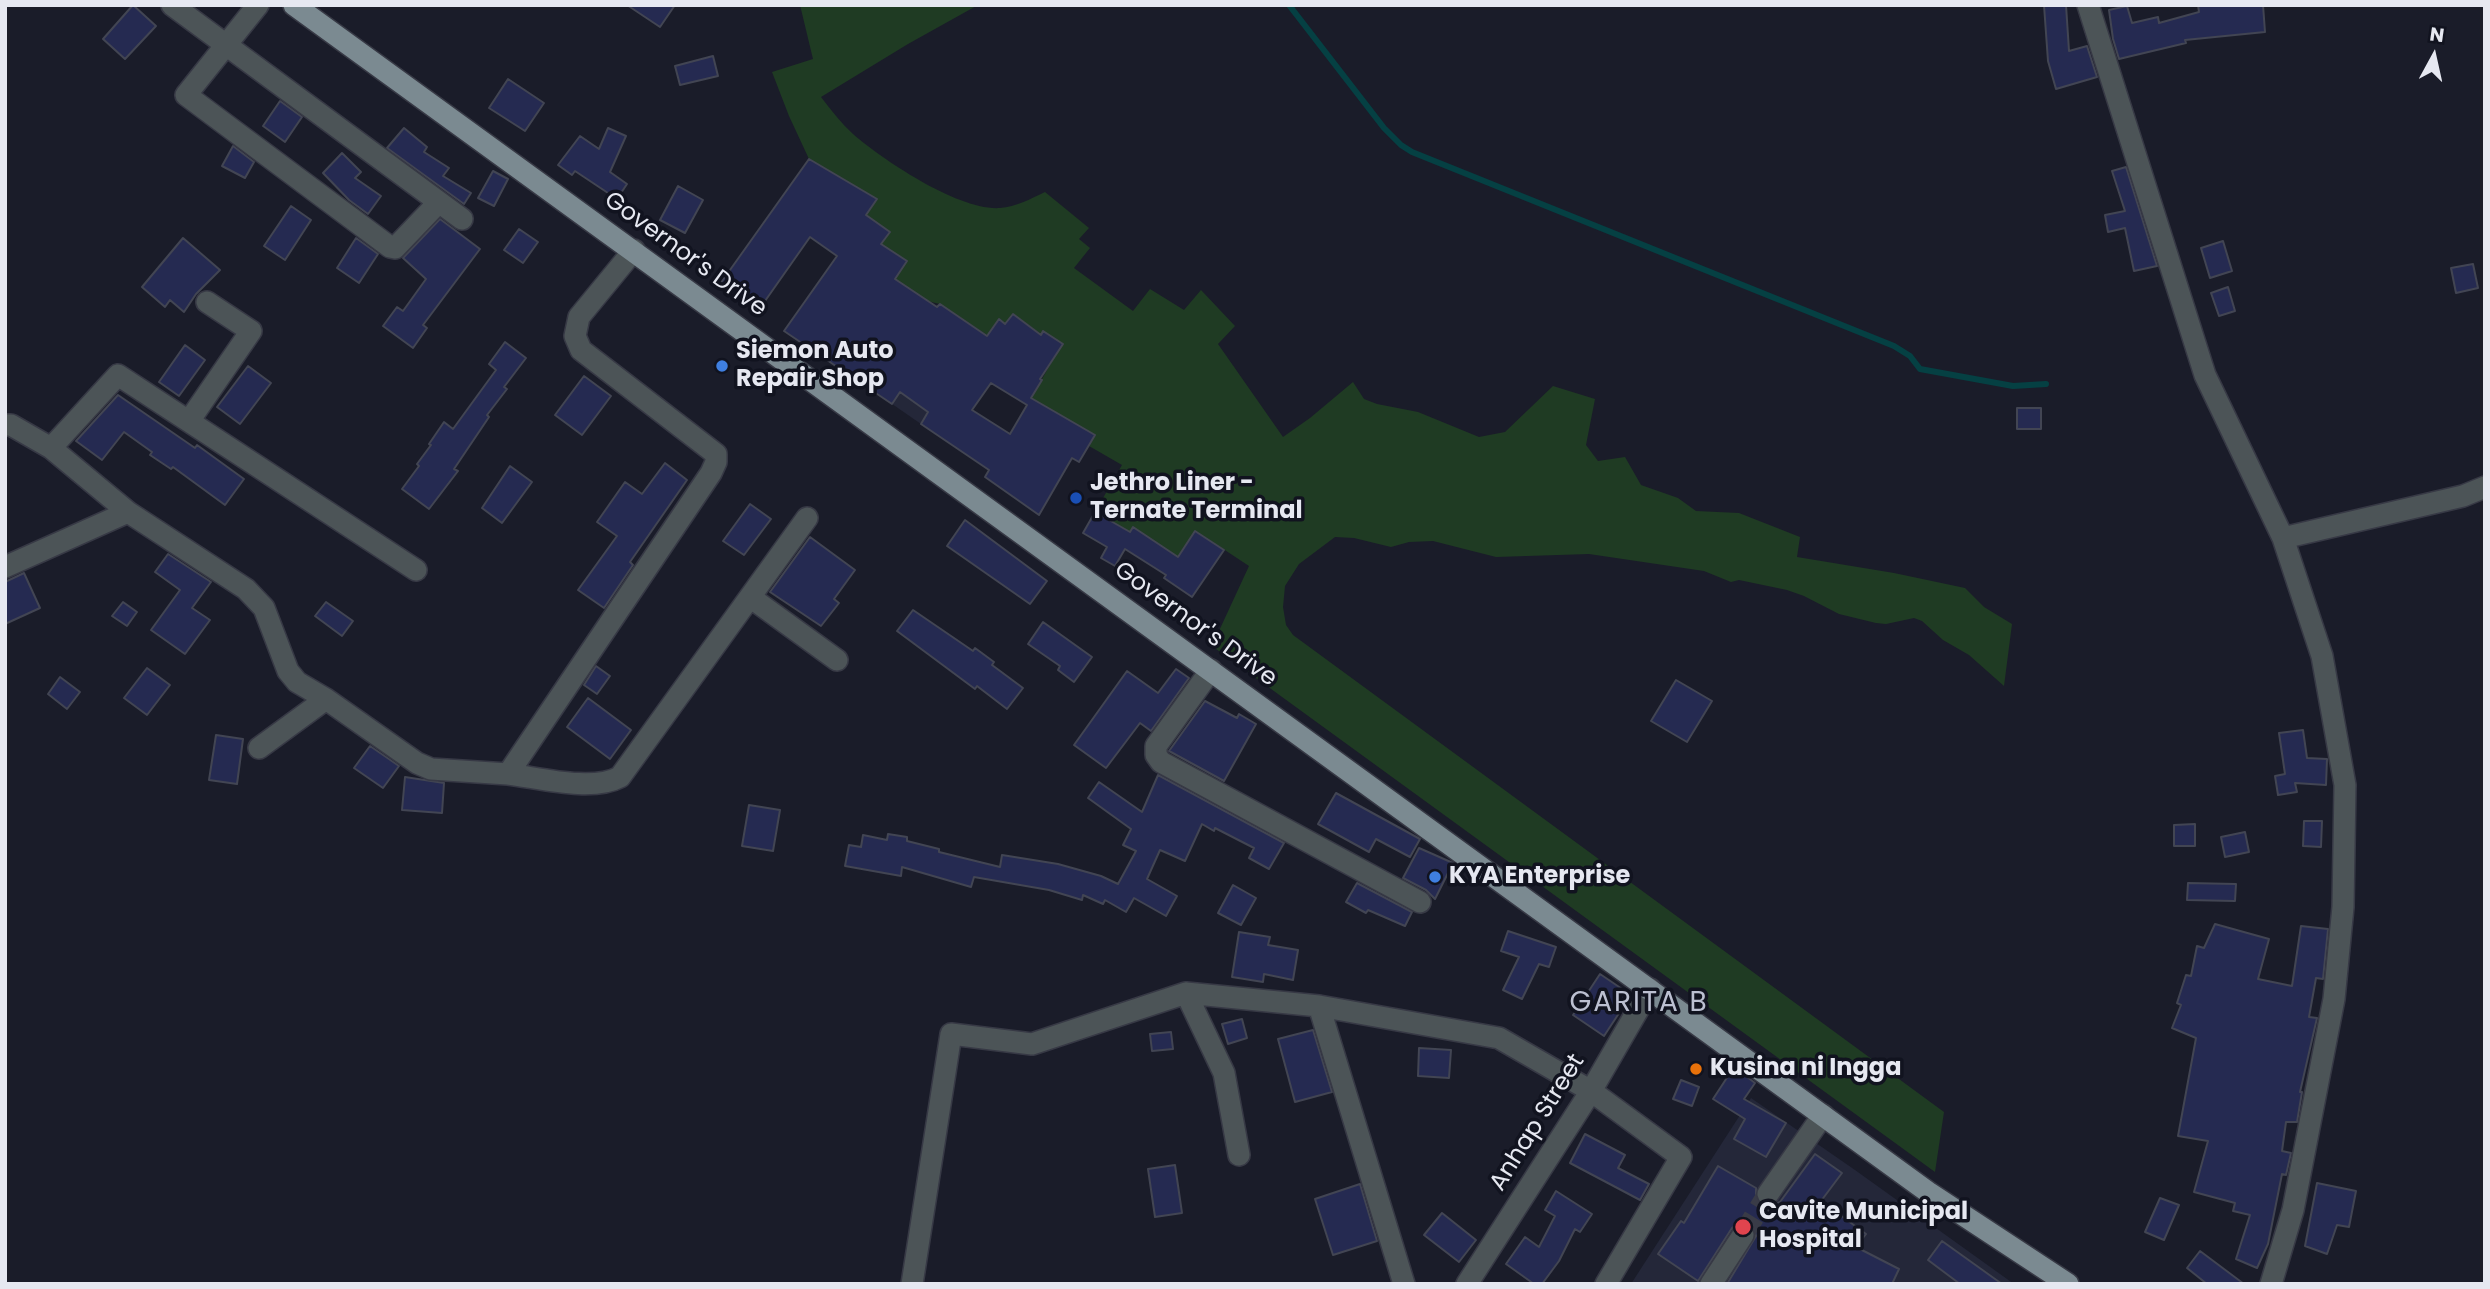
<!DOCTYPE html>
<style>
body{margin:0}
#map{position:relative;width:2490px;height:1289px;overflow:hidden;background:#1a1c29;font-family:Poppins,sans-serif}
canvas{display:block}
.frame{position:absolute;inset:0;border:7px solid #e6e8f1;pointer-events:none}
.north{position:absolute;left:2399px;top:21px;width:70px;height:70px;-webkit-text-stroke:5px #11131f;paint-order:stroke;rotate:8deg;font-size:19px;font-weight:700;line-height:28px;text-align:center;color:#e6e8f1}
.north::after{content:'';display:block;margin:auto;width:24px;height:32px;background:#e6e8f1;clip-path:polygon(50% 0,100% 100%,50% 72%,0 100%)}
</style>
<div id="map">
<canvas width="2490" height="1289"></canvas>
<div class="frame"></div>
<div class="north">N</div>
</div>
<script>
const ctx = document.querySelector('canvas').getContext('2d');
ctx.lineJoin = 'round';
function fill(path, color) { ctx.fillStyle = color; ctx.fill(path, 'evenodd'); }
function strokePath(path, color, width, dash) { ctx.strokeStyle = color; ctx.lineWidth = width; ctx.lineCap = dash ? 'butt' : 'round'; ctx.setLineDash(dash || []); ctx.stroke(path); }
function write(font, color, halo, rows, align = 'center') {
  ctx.font = font + ' Poppins,sans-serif'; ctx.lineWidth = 7; ctx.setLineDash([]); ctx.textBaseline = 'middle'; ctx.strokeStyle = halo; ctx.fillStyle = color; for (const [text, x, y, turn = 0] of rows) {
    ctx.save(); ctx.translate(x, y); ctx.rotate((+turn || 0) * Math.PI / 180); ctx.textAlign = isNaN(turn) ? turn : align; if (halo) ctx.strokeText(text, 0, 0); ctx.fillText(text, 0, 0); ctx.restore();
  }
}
const built = new Path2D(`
 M911,355L950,381L921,424L882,397Z
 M1751,1098L1855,1170L2014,1284H1631Z`);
const green = new Path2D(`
 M800,5H978L908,44L821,97C831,110 841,123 853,134C883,160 959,211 1000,208C1016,207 1030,199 1045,192L1089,228L1079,239L1090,248L1074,268L1133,311L1150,289L1184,310L1201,290L1235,326L1218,344L1283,437L1310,418L1353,382L1364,399L1377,404L1418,412L1479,437L1505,432L1553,386L1595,399L1586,445L1598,461L1625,457L1641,485L1678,498L1696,511L1739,513L1800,537L1797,557L1894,573L1965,588L1984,607L2012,624L2004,686L1969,655L1943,640L1922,621L1914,618L1886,624L1876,623L1839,614L1804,596L1787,590L1739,580L1731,582L1704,571L1589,554L1496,557L1433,541L1409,542L1391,547L1354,538L1335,537L1299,564L1285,586L1283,607L1286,625L1293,635L1944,1112L1935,1172L1212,646L1249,566L1196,531L1178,557L1133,527L1130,532L1095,512L1122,465L1089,446L1095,435L1031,398L1062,344L1043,332L1041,334L1013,314L1005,324L999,320L987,335L940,304L927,301L895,279L881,244L890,232L866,215L877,199L809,159L789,116L772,72L813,59Z`);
const stream = new Path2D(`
 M1289,5L1384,128L1401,145L1412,152L1894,346L1910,356L1920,369L2013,386L2046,384`);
const building = new Path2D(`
 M133,5L156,26L125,59L103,39Z
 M627,5H675L660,27Z
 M2044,5H2066L2069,51L2087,46L2097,77L2056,89L2048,61Z
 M2198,5H2263L2265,32L2185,40L2186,43L2119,59L2113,39L2109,10L2127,6L2132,23L2158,17L2159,23L2199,12Z
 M713,56L718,76L680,85L675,66Z
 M508,79L544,103L525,131L489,108Z
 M280,101L302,117L285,142L263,126Z
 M404,128L427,147L424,152L449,168L443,176L471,193L464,204L387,148Z
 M608,128L626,136L610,172L627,184L617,199L575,171L572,175L558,165L580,136L599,149Z
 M233,146L254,162L245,178L222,166Z
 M342,153L361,172L355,178L381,196L368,214L349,200L323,173Z
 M809,159L877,199L866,215L890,232L881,244L907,261L895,279L937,307L940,304L987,336L999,319L1005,324L1013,314L1041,335L1043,331L1063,344L1040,379L1042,380L1031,398L1095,435L1079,462L1072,458L1039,515L985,477L989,470L921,424L928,412L900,392L892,404L784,331L837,256L810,237L758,311L720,284ZM991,383L1027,405L1010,434L972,410Z
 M2126,167L2157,266L2134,271L2125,228L2108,232L2105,215L2125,211L2112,171Z
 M493,171L508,179L494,206L478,198Z
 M678,186L703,200L685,233L660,220Z
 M291,206L311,220L285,260L264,246Z
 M440,219L480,249L423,325L427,328L413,348L383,326L397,307L403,311L426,279L403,258Z
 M519,229L538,242L523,263L504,250Z
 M183,238L220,270L196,294L184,312L170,300L165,307L142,287Z
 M356,238L378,254L359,283L337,268Z
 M2223,241L2232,271L2210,278L2201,248Z
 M2473,264L2478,288L2456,293L2451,268Z
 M2228,287L2235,311L2219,316L2211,293Z
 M505,342L526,358L504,387L507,389L487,415L489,417L454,469L458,471L429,509L402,489L419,466L417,464L431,445L429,444L444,422L453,429L496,370L489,364Z
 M185,345L205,360L179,396L159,382Z
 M248,366L271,383L240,424L217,407Z
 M584,376L611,396L582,435L555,415Z
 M118,395L195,448L197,445L244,479L225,505L173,467L171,469L150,455L152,452L124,432L102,460L76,441Z
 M2017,408H2041V429H2017Z
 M665,463L687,480L630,562L633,565L604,608L578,590L617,536L597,522L625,482L642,494Z
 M510,466L532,482L502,523L482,508Z
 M750,504L771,519L744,555L723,541Z
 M1095,512L1130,532L1133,527L1178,557L1195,531L1224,550L1192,597L1164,578L1166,575L1125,549L1115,566L1101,558L1107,547L1083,533Z
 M965,520L1047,581L1030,604L947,546Z
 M810,537L855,570L834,599L839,603L821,626L770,592Z
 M168,554L211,582L192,608L210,620L185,654L151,630L180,590L155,572Z
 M24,573L40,608L5,624V582Z
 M123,602L137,612L127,626L112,616Z
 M326,602L353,621L342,636L315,616Z
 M913,610L973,651L975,648L994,662L992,665L1023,688L1007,709L977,686L975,689L897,631Z
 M1043,622L1092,657L1074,682L1058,670L1060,666L1028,644Z
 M596,666L610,676L597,694L584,685Z
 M147,668L170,685L147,715L124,698Z
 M1176,669L1189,678L1151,731L1140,723L1106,768L1074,745L1127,671L1158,693Z
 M60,677L80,692L67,709L48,694Z
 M1676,680L1712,701L1687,742L1651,721Z
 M588,698L631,730L610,759L567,727Z
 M1205,701L1237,718L1239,714L1256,724L1224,781L1169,751Z
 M2303,730L2307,758L2327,759L2326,785L2295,783L2297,792L2278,795L2275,776L2285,774L2279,733Z
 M216,735L243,739L237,784L209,780Z
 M370,746L399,766L383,788L354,768Z
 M1158,775L1284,843L1269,869L1249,858L1254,848L1215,828L1214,831L1202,824L1185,861L1160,850L1147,879L1177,896L1166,916L1134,898L1126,912L1105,900L1103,904L1083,895L1082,900L1049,890L974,877L971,887L902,867L901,876L845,866L849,845L861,847L863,835L887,840L888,834L907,837V841L939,849V852L1000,867L1002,855L1058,864L1101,876L1118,884L1136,851L1123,845L1131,829L1088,798L1099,782L1142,812Z
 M405,777L444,783L442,813L402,810Z
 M1336,793L1420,839L1410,857L1376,839L1369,852L1318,824Z
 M749,805L780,810L773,851L742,846Z
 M2304,821H2322L2321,847L2303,846Z
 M2195,824V846H2174V825Z
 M2245,832L2249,852L2225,857L2221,837Z
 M1419,848L1453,863L1435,899L1426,890L1403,878Z
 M1357,883L1412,912L1405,926L1368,910L1366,913L1346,902Z
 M2188,883L2236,884L2235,901L2187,900Z
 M1233,885L1256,898L1241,925L1218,913Z
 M2215,924L2269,939L2258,979L2292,986L2301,926L2328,929L2323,979L2316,978L2309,1017L2317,1018L2300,1092H2302L2297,1122H2286L2282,1151L2291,1153L2286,1175L2282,1174L2268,1244L2257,1268L2236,1259L2250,1215L2233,1211L2235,1203L2194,1192L2208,1141L2178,1136L2196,1038L2172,1028L2181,1005L2177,1003L2186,975L2191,976L2197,946L2204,948Z
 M1508,931L1556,947L1549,967L1539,964L1522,999L1503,990L1519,957L1501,951Z
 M1239,932L1270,937L1268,945L1298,950L1293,980L1264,974L1263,982L1232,977Z
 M1600,974L1631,995L1604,1036L1573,1015Z
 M1242,1019L1247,1038L1228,1044L1222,1024Z
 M1313,1030L1332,1092L1295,1102L1278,1039Z
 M1171,1032L1173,1049L1152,1051L1150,1034Z
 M1419,1048L1451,1050L1449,1078L1418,1076Z
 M1734,1067L1755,1083L1744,1099L1786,1123L1766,1157L1734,1139L1745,1119L1713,1099Z
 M1681,1080L1699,1087L1692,1106L1673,1099Z
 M1585,1134L1625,1155L1618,1168L1649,1184L1640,1200L1570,1163Z
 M1815,1154L1842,1173L1821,1201L1866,1234L1856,1247L1899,1269L1892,1284H1727L1756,1236L1754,1228L1744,1222L1738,1223L1732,1228L1698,1281L1658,1254L1681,1221L1684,1223L1718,1166L1756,1188V1200L1768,1207L1780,1202Z
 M1175,1165L1182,1213L1155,1217L1148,1169Z
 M2317,1183L2356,1191L2349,1227L2337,1225L2327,1254L2305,1246Z
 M1360,1184L1377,1241L1333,1255L1315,1199Z
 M1556,1191L1592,1214L1580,1232L1575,1229L1559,1261L1542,1284H1534L1506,1264L1525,1237L1539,1247L1555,1216L1545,1210Z
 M2160,1198L2179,1205L2164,1240L2145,1232Z
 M1442,1213L1476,1240L1459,1262L1424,1235Z
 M1942,1241L2002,1284H1960L1928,1260Z
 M2200,1251L2244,1284H2207L2187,1268Z`);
const minorTunnel = new Path2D(`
 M1743,1235L1768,1194`);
const minor = new Path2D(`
 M172,5L462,219
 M258,5L186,95L390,247L395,248L439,202
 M2088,5L2205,375L2283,538L2322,656L2345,785L2343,907L2334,999L2293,1210L2271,1284
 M189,421L251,331L207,302
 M5,425H11L51,448
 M2283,538L2463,496L2485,487
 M5,567L128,512
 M416,570L118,375L51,448L128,512L246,589L264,608L288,671L297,682L326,699L417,763L431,769L508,774L711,473L716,462V454L581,350L575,336L579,317L634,250
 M750,597L837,660
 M1211,670L1156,746V755L1161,762L1420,902
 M259,748L326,699
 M508,774C540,778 592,792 620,777L807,518
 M1186,993L1224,1073L1239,1155
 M1319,1006L1404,1284
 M1768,1194L1823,1115
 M912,1284L951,1034L1032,1044L1186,993L1319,1006L1499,1038L1591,1091L1681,1157L1606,1284
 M1467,1284L1591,1091L1650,989
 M1711,1284L1743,1235`);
const major = new Path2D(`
 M294,5L1928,1192L2068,1284`);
const markers = [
 [722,366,7,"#3f7fe0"],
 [1076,498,7,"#1a4fb4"],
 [1435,877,7,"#3f7fe0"],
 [1696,1069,7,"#e8710a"],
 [1743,1227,9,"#e0444e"]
];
const streetNames = [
 ["Governor's Drive",685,255,36],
 ["Governor's Drive",1195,625,36],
 ["Anhap Street",1538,1123,-58]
];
const poiNames = [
 ["Siemon Auto",736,352],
 ["Repair Shop",736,380],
 ["Jethro Liner -",1090,484],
 ["Ternate Terminal",1090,512],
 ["KYA Enterprise",1449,877],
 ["Kusina ni Ingga",1710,1069],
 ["Cavite Municipal",1759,1213],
 ["Hospital",1759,1241]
];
const quarterNames = [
 ["GARITA B",1639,1004]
];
fill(built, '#242739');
fill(green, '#1f3b23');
strokePath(stream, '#054043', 6);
fill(building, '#252a51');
strokePath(building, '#424553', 2);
strokePath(minorTunnel, '#393b47', 21, [21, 10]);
strokePath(minor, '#373945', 24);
strokePath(major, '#373945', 24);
strokePath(minor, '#4c5457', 21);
strokePath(major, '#7b8a91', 21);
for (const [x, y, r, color] of markers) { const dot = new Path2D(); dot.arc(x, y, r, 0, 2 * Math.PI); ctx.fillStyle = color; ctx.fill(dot); strokePath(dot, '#11131f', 2.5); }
write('24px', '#e6e8f1', '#11131f', streetNames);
write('bold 24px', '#e6e8f1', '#11131f', poiNames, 'left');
ctx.letterSpacing = '2px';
write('28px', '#bcc0d1', '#11131f', quarterNames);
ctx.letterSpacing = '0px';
</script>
